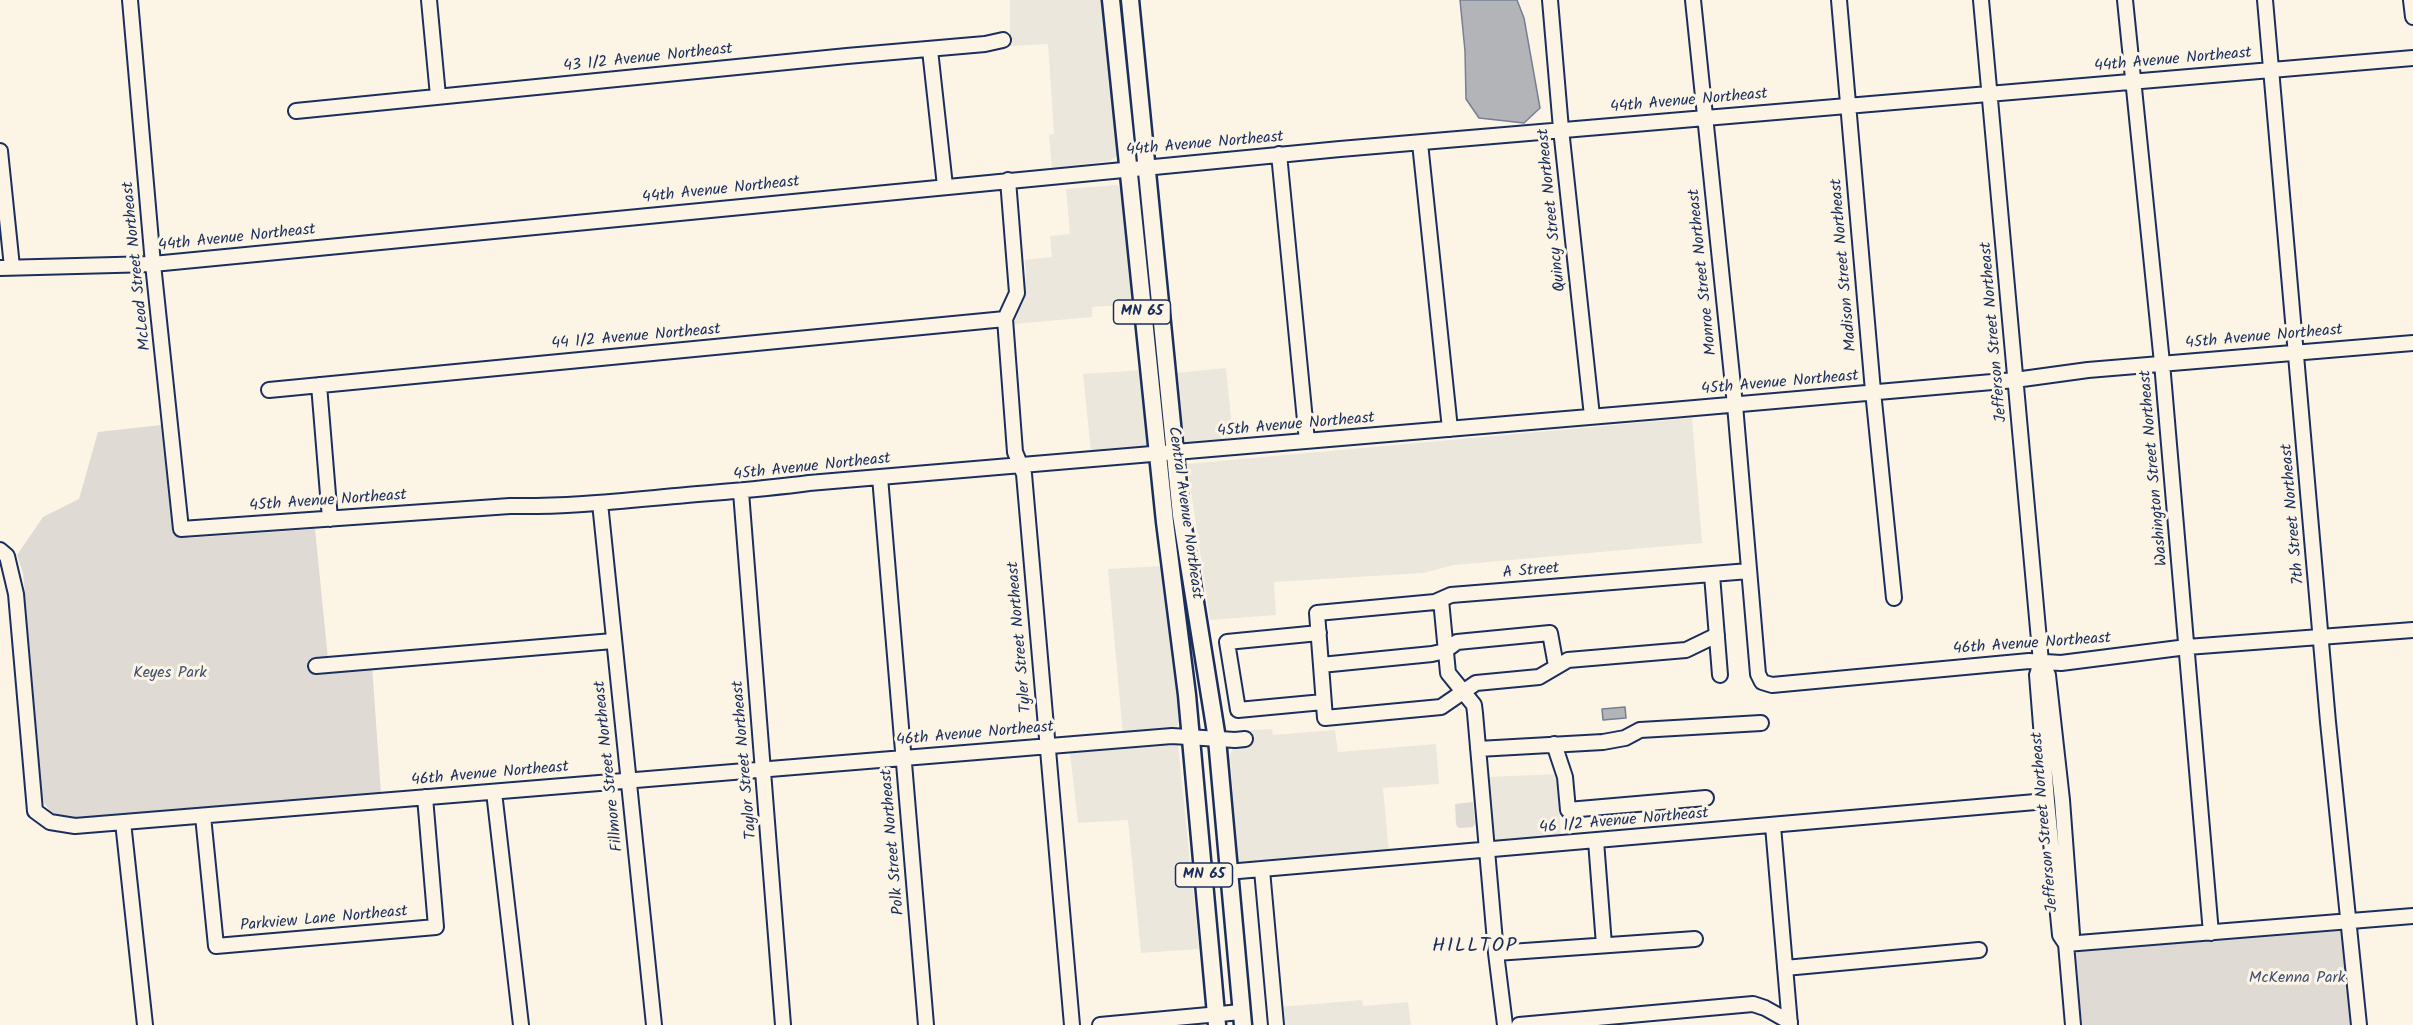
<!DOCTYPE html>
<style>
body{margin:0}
canvas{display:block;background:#fcf5e5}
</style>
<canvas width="2413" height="1025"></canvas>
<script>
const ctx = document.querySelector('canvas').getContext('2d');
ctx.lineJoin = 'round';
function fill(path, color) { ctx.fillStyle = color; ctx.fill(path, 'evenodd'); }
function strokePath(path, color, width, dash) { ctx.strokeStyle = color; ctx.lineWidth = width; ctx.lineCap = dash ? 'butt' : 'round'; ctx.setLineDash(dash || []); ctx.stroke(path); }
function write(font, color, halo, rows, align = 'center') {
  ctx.font = font + ' Kalam,sans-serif'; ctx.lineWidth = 6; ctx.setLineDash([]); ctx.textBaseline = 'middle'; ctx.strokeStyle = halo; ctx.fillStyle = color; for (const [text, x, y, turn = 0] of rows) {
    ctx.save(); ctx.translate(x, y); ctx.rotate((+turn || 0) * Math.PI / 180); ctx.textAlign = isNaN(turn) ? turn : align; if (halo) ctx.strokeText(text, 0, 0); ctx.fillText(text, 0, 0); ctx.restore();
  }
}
const built = new Path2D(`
 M1010,0H1106L1121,153L1110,161L1052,168L1049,135L1054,134L1048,44L1010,46Z
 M1117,185L1124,190L1137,304L1092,307V317L1014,324L1024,290L1026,275L1025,260L1052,257L1050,236L1070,234L1066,189Z
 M1226,368L1233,438L1181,444L1175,373Z
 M1143,370L1151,445L1091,452L1083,374Z
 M1692,418L1702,543L1454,565L1423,573L1274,582L1276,615L1210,620L1187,464Z
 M1162,566L1179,720L1177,727L1171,731L1123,735L1108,569Z
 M1272,729L1273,735L1335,730L1338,752L1436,744L1439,784L1383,788L1389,853L1256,863L1238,862L1230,755L1240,731Z
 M1178,745L1199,949L1141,953L1128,820L1078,823L1070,753Z
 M1557,774L1561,838L1498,842L1495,841L1492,837L1488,777Z
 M1362,1000L1363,1006L1408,1002L1411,1025H1281L1279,1007Z`);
const green = new Path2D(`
 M161,425L172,523C175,533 180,535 189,538L315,529L329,669L372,666L381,793L75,820C58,819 49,814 42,798L23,573L17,555L43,517L79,499L98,432Z
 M1473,802L1475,824L1473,827L1459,828L1456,825L1455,804Z
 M2344,928L2354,1025H2071L2064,950Z`);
const water = new Path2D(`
 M1460,0H1517L1524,18L1540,108L1524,123L1479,118L1466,99L1465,51Z
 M1625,707L1626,718L1603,720L1602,709Z`);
const minor = new Path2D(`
 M130,0L153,264L181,529L510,506C566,507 621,501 676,496C721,492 765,489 809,483L1672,410L2015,380L2088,370L2413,343
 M429,0L438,96
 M1550,0L1561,129L1592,416
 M1693,0L1735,405L1758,674L1762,682L1772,685L2029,661L2061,663L2187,647L2413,630
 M1839,0L1873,391L1894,598
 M1981,0L2041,662L2037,675L2047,801L2060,935L2066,944L2073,1025
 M2125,0L2162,363L2211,933
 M2265,0L2328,722L2359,1025
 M2411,0L2413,17
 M930,50L945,186
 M296,111L847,56L985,44L1003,40
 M1420,143L1450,429
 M0,151L12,267
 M1279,154L1307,441
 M1008,180L1017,293L1005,319L1015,452L1024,474L1072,1025
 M0,268L153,264L1340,149L2413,58
 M319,385L330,519
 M269,390L1005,319
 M880,477L926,1025
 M741,492L783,1025
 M600,503L654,1025
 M0,550L7,556L16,594L35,811L50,822L75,826L1172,736L1235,740L1245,739
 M1712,575L1720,675
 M1441,600L1448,673L1474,705L1475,713L1496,953L1505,1025
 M1319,633L1227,642L1238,710L1323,702
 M1717,635L1686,650L1568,660L1539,677L1476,683L1441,707L1325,718L1317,613L1435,602L1451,595L1749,571
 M2041,662L2048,675L2062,800L2072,934L2066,944
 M1321,665L1432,654L1445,651L1457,642L1550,633L1556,666
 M316,666L613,641
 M1554,744L1565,777L1568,810L1706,798
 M1478,749L1603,742L1625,738L1640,730L1761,723
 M494,792L521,1025
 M203,816L216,946L436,927L425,797
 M123,822L145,1025
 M1773,826L1790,1025
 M1596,841L1604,945
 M1262,870L1276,1025
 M1204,874L2047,801
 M2066,944L2413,916
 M1496,953L1695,939
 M1785,968L1979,950
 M1100,1025L1241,1012
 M1519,1025L1753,1004L1765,1008L1790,1022`);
const major = new Path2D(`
 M1111,0L1165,522L1187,695L1217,1025
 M1130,0L1181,515L1217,739L1243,1025`);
const shields = [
 [1142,312,57],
 [1204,875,57]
];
const shieldNames = [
 ["MN 65",1142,312],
 ["MN 65",1204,875]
];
const streetNames = [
 ["43 1/2 Avenue Northeast",648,59,-6],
 ["44th Avenue Northeast",2173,61,-5],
 ["44th Avenue Northeast",1689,102,-5],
 ["44th Avenue Northeast",1205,145,-5],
 ["44th Avenue Northeast",721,191,-6],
 ["Quincy Street Northeast",1553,210,-96],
 ["44th Avenue Northeast",237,239,-6],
 ["Madison Street Northeast",1845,265,-95],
 ["McLeod Street Northeast",138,266,-96],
 ["Monroe Street Northeast",1704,272,-96],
 ["Jefferson Street Northeast",1995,332,-95],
 ["44 1/2 Avenue Northeast",636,338,-5],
 ["45th Avenue Northeast",2264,338,-5],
 ["45th Avenue Northeast",1780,384,-5],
 ["45th Avenue Northeast",1296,426,-5],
 ["45th Avenue Northeast",812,468,-6],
 ["Washington Street Northeast",2155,468,-95],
 ["45th Avenue Northeast",328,502,-4],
 ["Central Avenue Northeast",1184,513,82],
 ["7th Street Northeast",2294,514,-95],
 ["A Street",1531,572,-5],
 ["Tyler Street Northeast",1021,637,-95],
 ["46th Avenue Northeast",2032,645,-4],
 ["46th Avenue Northeast",975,735,-5],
 ["Taylor Street Northeast",746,760,-95],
 ["Fillmore Street Northeast",610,766,-96],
 ["46th Avenue Northeast",490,775,-5],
 ["46 1/2 Avenue Northeast",1624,822,-5],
 ["Jefferson Street Northeast",2046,822,-95],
 ["Polk Street Northeast",894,842,-95],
 ["Parkview Lane Northeast",324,920,-5]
];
const parkNames = [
 ["Keyes Park",170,674],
 ["McKenna Park",2297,979]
];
const quarterNames = [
 ["HILLTOP",1475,948]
];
fill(built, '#ece7dc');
fill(green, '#dfdbd4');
fill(water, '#b2b4b8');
strokePath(water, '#767f94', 1.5);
strokePath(minor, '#1b2f5e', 18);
strokePath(major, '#1b2f5e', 21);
strokePath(minor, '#fcf5e5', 14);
strokePath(major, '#fcf5e5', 16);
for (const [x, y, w] of shields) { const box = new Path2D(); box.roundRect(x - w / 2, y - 12, w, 24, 4.5); ctx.fillStyle = '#fcf5e5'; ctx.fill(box); strokePath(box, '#1b2f5e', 1.5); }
write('bold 15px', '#1b2f5e', null, shieldNames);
write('16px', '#1b2f5e', '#fcf5e5', streetNames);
write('16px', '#425176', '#fcf5e5', parkNames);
ctx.letterSpacing = '1.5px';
write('20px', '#1b2f5e', '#fcf5e5', quarterNames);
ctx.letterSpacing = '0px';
</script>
